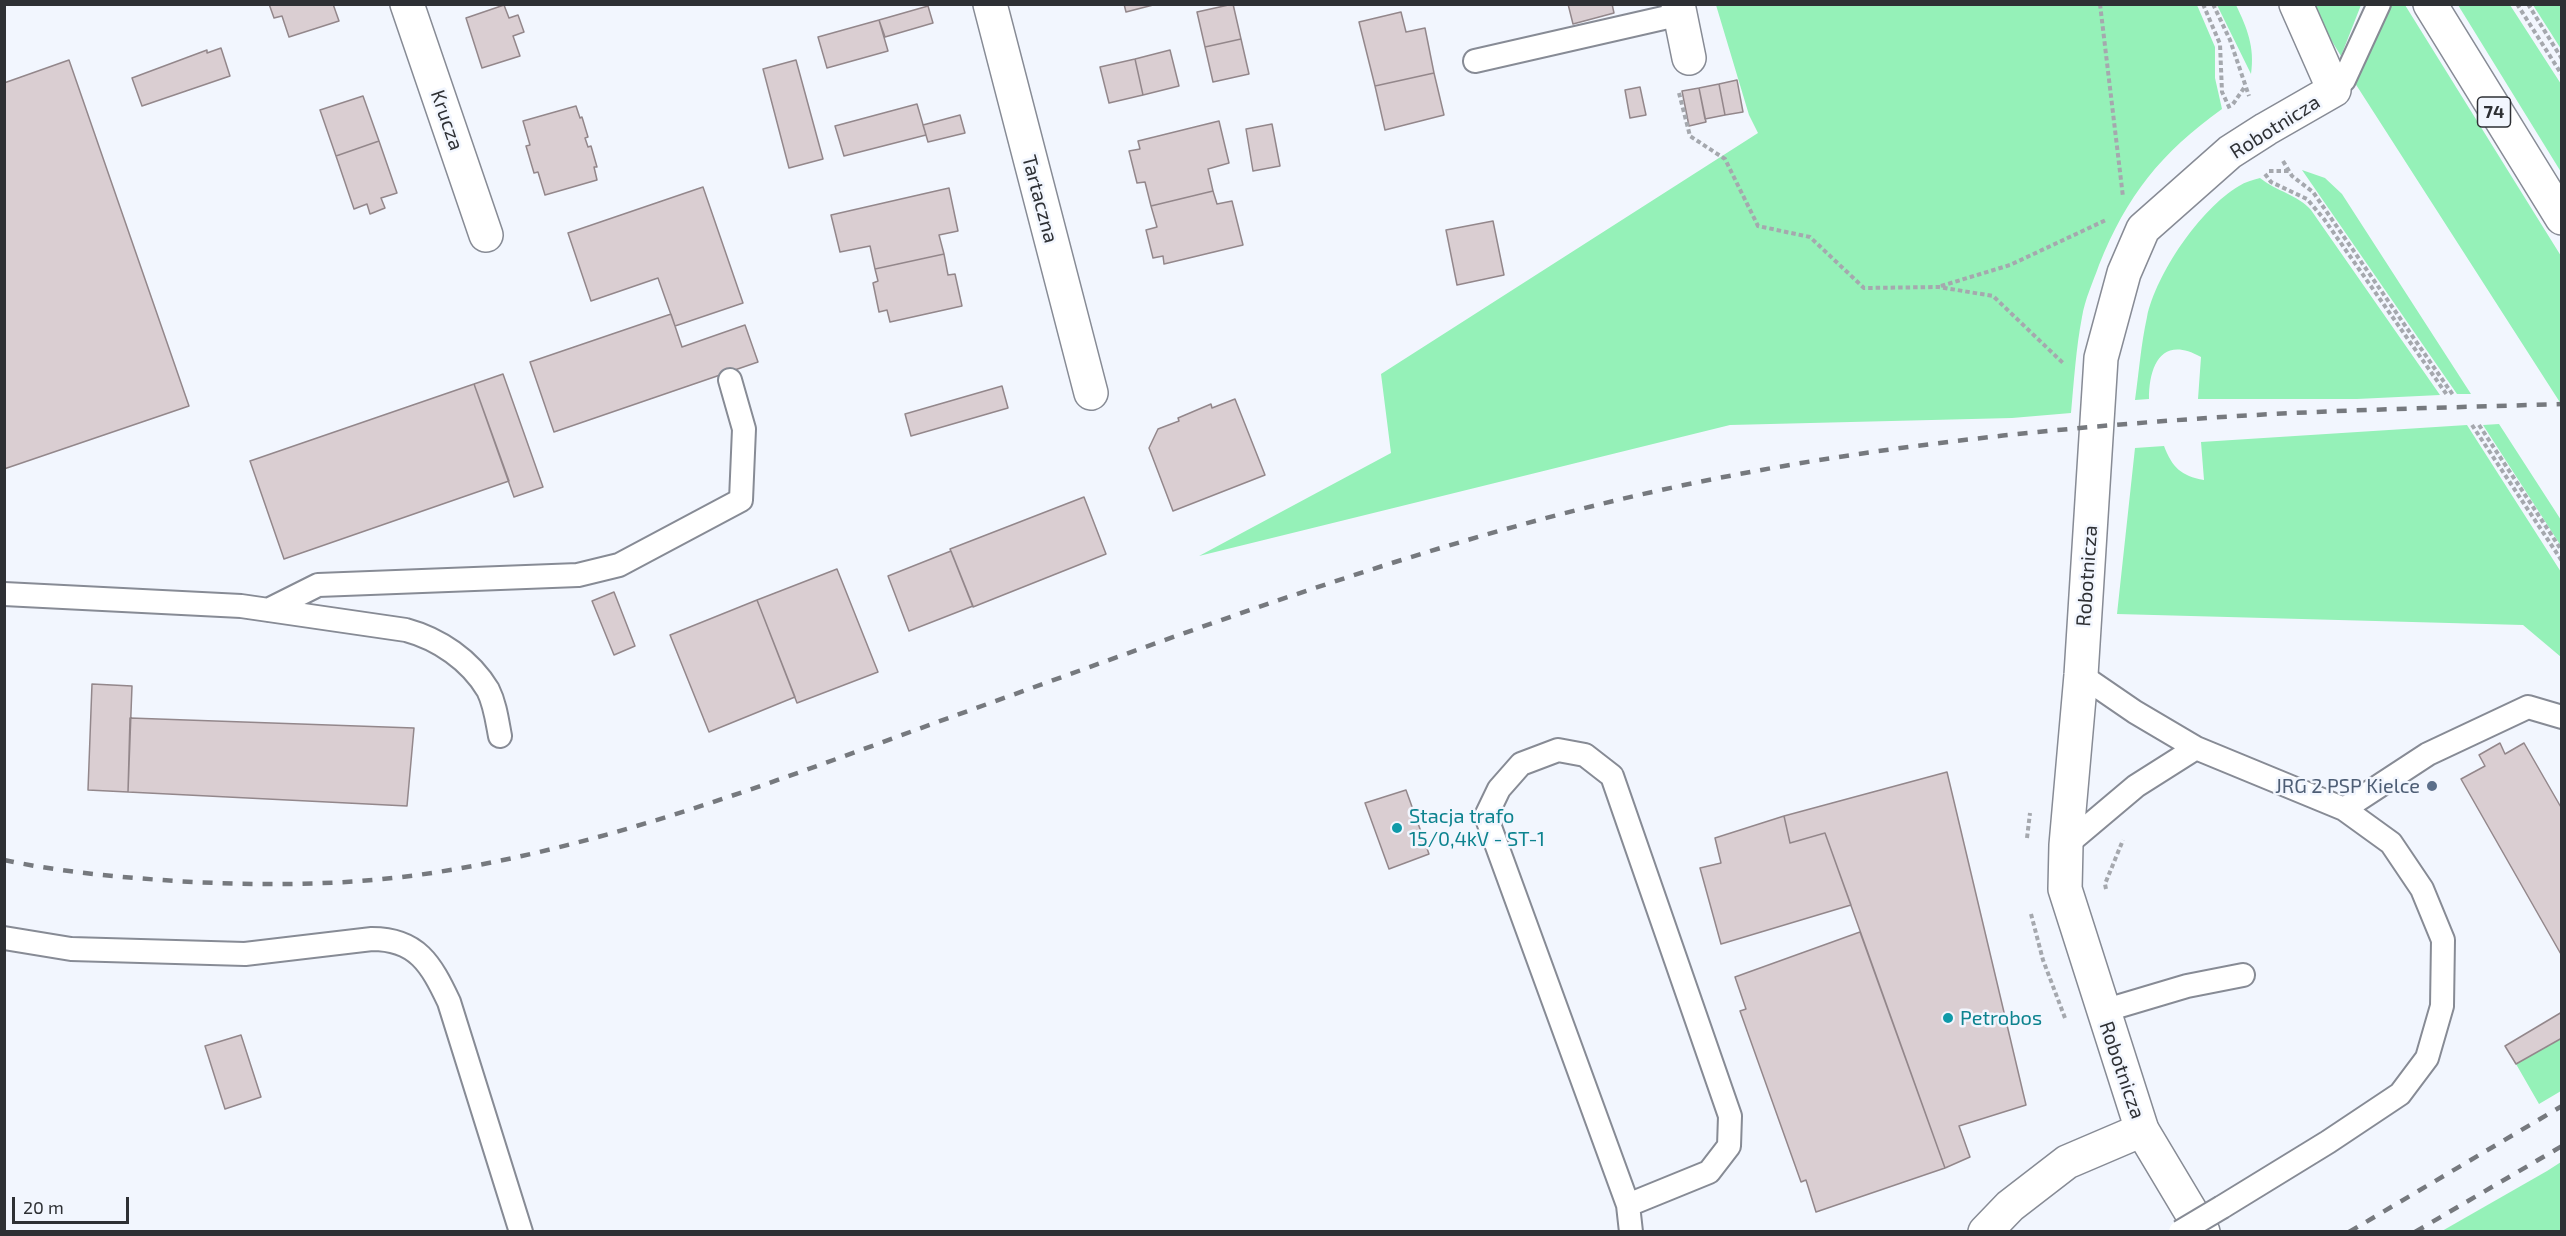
<!DOCTYPE html>
<style>
body{margin:0}
#map{position:relative;width:2566px;height:1236px;overflow:hidden;background:#f2f6fe;font-family:"Exo 2",sans-serif}
canvas{display:block}
.frame{position:absolute;inset:0;border:6px solid #2e3034;pointer-events:none}
.scale{position:absolute;left:12px;top:1197px;width:117px;height:27px;box-sizing:border-box;border:3px solid #2e3034;border-top:0;padding-left:8px;font-size:18px;line-height:21px;white-space:nowrap;color:#2e3034;-webkit-text-stroke:4px #f2f6fe;paint-order:stroke}
</style>
<div id="map">
<canvas width="2566" height="1236"></canvas>
<div class="frame"></div>
<div class="scale">20 m</div>
</div>
<script>
const ctx = document.querySelector('canvas').getContext('2d');
ctx.lineJoin = 'round';
function fill(path, color) { ctx.fillStyle = color; ctx.fill(path, 'evenodd'); }
function strokePath(path, color, width, dash) { ctx.strokeStyle = color; ctx.lineWidth = width; ctx.lineCap = dash ? 'butt' : 'round'; ctx.setLineDash(dash || []); ctx.stroke(path); }
function write(font, color, halo, rows, align = 'center') {
  ctx.font = font + ' "Exo 2",sans-serif'; ctx.lineWidth = 5; ctx.setLineDash([]); ctx.textBaseline = 'middle'; ctx.strokeStyle = halo; ctx.fillStyle = color; for (const [text, x, y, turn = 0] of rows) {
    ctx.save(); ctx.translate(x, y); ctx.rotate((+turn || 0) * Math.PI / 180); ctx.textAlign = isNaN(turn) ? turn : align; if (halo) ctx.strokeText(text, 0, 0); ctx.fillText(text, 0, 0); ctx.restore();
  }
}
const green = new Path2D(`
 M1716,5H2197L2215,47V78L2222,109C2161,153 2127,195 2099,265C2093,282 2085,299 2082,317C2076,348 2074,381 2071,413L2012,418L1730,425L1199,556L1391,453L1381,374L1758,133L1749,115Z
 M2217,5H2236C2247,28 2255,47 2251,74Z
 M2310,5H2361L2341,56L2310,6Z
 M2387,5H2405L2561,256V404L2353,80Z
 M2458,5H2510L2561,84V172Z
 M2533,5H2561V49Z
 M2302,170L2325,178L2342,194L2471,394H2457Z
 M2260,178C2276,191 2298,195 2311,210L2440,395L2357,399H2198L2201,357C2162,335 2149,365 2149,399L2135,400C2139,372 2141,344 2147,317C2156,274 2200,209 2239,186C2245,182 2253,180 2260,178Z
 M2499,424L2561,520V546L2483,425Z
 M2467,425L2561,572V657L2523,625L2117,614L2135,448L2164,446C2172,467 2181,476 2204,480L2201,442Z
 M2561,1038V1091L2539,1104L2516,1064Z
 M2561,1162V1231H2442L2547,1171Z`);
const building = new Path2D(`
 M269,4H333L339,21L289,37L282,16L274,18Z
 M1124,4H1157L1126,12Z
 M1233,4L1241,39L1205,47L1197,12Z
 M1568,4H1612L1614,13L1573,24Z
 M504,5L509,18L518,15L524,32L513,36L520,56L482,68L466,18Z
 M928,6L933,23L885,37L879,20Z
 M1401,12L1406,32L1425,28L1434,73L1375,86L1359,22Z
 M879,20L888,51L827,68L818,37Z
 M1241,39L1249,74L1213,82L1205,47Z
 M221,48L230,76L142,106L132,78L207,50V53Z
 M1170,50L1179,86L1143,95L1135,59Z
 M1135,59L1143,95L1109,103L1100,67Z
 M69,60L189,406L4,469V83Z
 M796,60L823,159L789,168L763,69Z
 M1434,73L1444,115L1385,130L1375,86Z
 M1737,80L1743,112L1725,115L1719,84Z
 M1719,84L1725,115L1705,119L1699,88Z
 M1640,87L1646,115L1630,118L1625,90Z
 M1699,88L1706,122L1689,126L1682,91Z
 M363,96L379,141L336,156L320,110Z
 M917,104L926,135L844,156L835,126Z
 M576,106L580,118L582,117L588,137L585,138L588,147L591,146L597,167H594L597,180L545,195L538,172L534,173L526,146L530,145L523,121Z
 M960,115L965,133L928,142L923,125Z
 M1219,121L1229,163L1208,169L1213,191L1151,206L1145,182L1137,183L1129,151L1140,149L1138,141Z
 M1272,124L1280,166L1253,171L1246,129Z
 M379,141L397,193L381,198L385,208L370,214L367,204L354,209L336,156Z
 M703,187L743,303L675,326L658,278L591,301L568,233Z
 M949,188L958,231L939,235L944,254L875,269L870,246L840,252L831,215Z
 M1213,191L1217,204L1232,201L1243,245L1164,264L1163,256L1153,258L1146,230L1157,227L1151,206Z
 M1493,221L1504,275L1457,285L1446,230Z
 M944,254L948,275L955,274L962,306L890,322L887,310L879,312L873,283L878,281L875,269Z
 M671,314L682,347L745,325L758,362L554,432L530,362Z
 M503,374L543,487L514,497L474,384Z
 M474,384L509,481L284,559L250,461Z
 M1002,386L1008,408L911,436L905,414Z
 M1235,399L1265,475L1173,511L1149,448L1158,429L1179,421L1178,418L1211,404L1212,408Z
 M1084,497L1106,554L973,607L950,549Z
 M951,551L973,606L909,631L888,576Z
 M837,569L878,672L797,703L757,600Z
 M614,592L635,646L614,655L592,601Z
 M757,600L795,697L709,732L670,635Z
 M92,684L132,686L128,792L88,790Z
 M130,718L414,728L407,806L128,792Z
 M2500,743L2505,754L2524,743L2562,809V956L2461,779L2485,766L2479,755Z
 M1947,772L2026,1105L1959,1126L1970,1157L1945,1168L1825,833L1790,843L1784,816Z
 M1406,790L1429,854L1389,869L1365,803Z
 M1784,816L1790,843L1825,833L1851,905L1721,944L1700,868L1721,863L1715,838Z
 M1860,932L1945,1168L1816,1212L1806,1180L1801,1182L1740,1011L1746,1009L1735,977Z
 M2562,1012V1038L2516,1064L2505,1046Z
 M241,1035L261,1097L225,1109L205,1046Z`);
const path = new Path2D(`
 M2100,4L2123,197
 M2203,4L2220,44L2222,92L2230,109
 M2213,4L2230,40L2249,96
 M2517,4L2562,75
 M2528,4L2562,59
 M1679,93L1690,136L1725,159L1758,226L1810,237L1864,288L1939,287L1993,296L2063,363
 M2233,104L2244,88
 M2283,161L2292,176L2313,192L2453,395
 M2269,171H2289
 M2265,174L2271,182L2307,199L2324,219L2447,395
 M1941,286L2010,265L2106,220
 M2472,425L2562,561
 M2479,425L2562,551
 M2027,838L2030,813
 M2106,889L2105,884L2123,840
 M2031,914L2043,960L2065,1018`);
const service = new Path2D(`
 M1475,61L1681,14
 M2334,90L2344,80L2379,4
 M4,594L241,606L406,630C439,639 470,660 488,690C495,704 497,720 500,736
 M268,610L318,585L578,575L619,565L741,500L744,429L730,380
 M2081,675L2135,712L2196,748
 M2344,809L2428,754L2528,707L2562,717
 M2066,845L2136,786L2196,748L2344,809L2391,843L2422,889L2443,940L2442,1006L2427,1058L2400,1094L2328,1142L2222,1207
 M4,938L71,949L245,954L372,939C417,939 431,964 449,1002L521,1232
 M2103,1011L2187,986L2243,975
 M1628,1205L1709,1172L1729,1146L1730,1116L1612,776L1585,755L1558,750L1521,764L1499,789L1486,816L1628,1205L1631,1232`);
const minor = new Path2D(`
 M407,4L486,235
 M990,4L1091,393
 M1678,4L1689,58
 M1985,1232L2010,1206L2067,1162L2142,1130`);
const tertiary = new Path2D(`
 M2203,1232L2142,1130L2065,889L2066,845L2081,675L2101,358L2124,273L2143,229L2230,152L2266,129L2334,90L2296,4`);
const primary = new Path2D(`
 M2430,4L2562,218`);
const rail = new Path2D(`
 M4,860C60,872 118,877 175,881C263,886 350,886 438,872C616,844 786,777 954,716C1166,640 1375,560 1593,506C1789,457 1991,433 2193,419C2315,410 2439,408 2562,404
 M2349,1232L2562,1106
 M2415,1232L2562,1146`);
const serviceBridge = new Path2D(`
 M2180,1232L2222,1207`);
const markers = [
 [2432,786,6,"#5c6f8a"],
 [1397,828,6,"#0f9aa8"],
 [1948,1018,6,"#0f9aa8"]
];
const shields = [
 [2494,112,33]
];
const shieldNames = [
 ["74",2494,112]
];
const streetNames = [
 ["Krucza",447,120,71],
 ["Robotnicza",2275,127,-32],
 ["Tartaczna",1040,199,75],
 ["Robotnicza",2087,576,-86],
 ["Robotnicza",2122,1070,71]
];
const serviceNames = [
 ["JRG 2 PSP Kielce",2420,786]
];
const cultureNames = [
 ["Stacja trafo",1409,816],
 ["15/0,4kV - ST-1",1409,839],
 ["Petrobos",1960,1018]
];
fill(green, '#95f1b8');
fill(building, '#daced2');
strokePath(building, '#93878b', 1.5);
strokePath(service, '#878b95', 26);
strokePath(minor, '#878b95', 36);
strokePath(tertiary, '#878b95', 36);
strokePath(primary, '#878b95', 36);
strokePath(path, '#a5a8ae', 4, [4.5, 3]);
strokePath(service, '#fff', 22);
strokePath(minor, '#fff', 33);
strokePath(tertiary, '#fff', 33);
strokePath(primary, '#fff', 33);
strokePath(rail, '#76797e', 4.5, [10, 10]);
strokePath(serviceBridge, '#878b95', 26, []);
strokePath(serviceBridge, '#fff', 22);
for (const [x, y, r, color] of markers) { const dot = new Path2D(); dot.arc(x, y, r, 0, 2 * Math.PI); ctx.fillStyle = color; ctx.fill(dot); strokePath(dot, '#f2f6fe', 2); }
for (const [x, y, w] of shields) { const box = new Path2D(); box.roundRect(x - w / 2, y - 15, w, 30, 4.5); ctx.fillStyle = '#f2f6fe'; ctx.fill(box); strokePath(box, '#2e3034', 1.5); }
write('bold 18px', '#2e3034', null, shieldNames);
write('20px', '#2e3034', '#f2f6fe', streetNames);
write('20px', '#4e5e75', '#f2f6fe', serviceNames, 'right');
write('20px', '#0d838f', '#f2f6fe', cultureNames, 'left');
</script>
